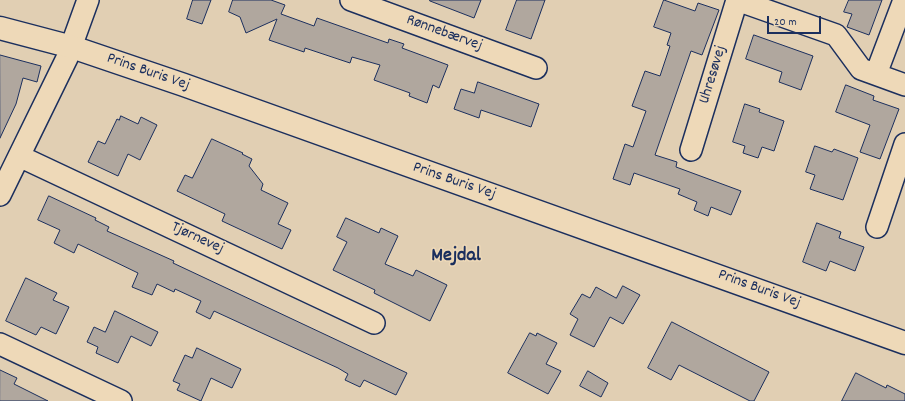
<!DOCTYPE html>
<meta charset="utf-8">
<style>
body{margin:0}
#map{position:relative;width:905px;height:401px;overflow:hidden;background:#e1cfb3;font-family:Dekko,sans-serif}
canvas{display:block}
.scale{position:absolute;left:767px;top:16px;width:54px;height:18px;box-sizing:border-box;border:2px solid #1b2f5e;border-top:0;padding-left:5px;font-size:12px;line-height:14px;white-space:nowrap;color:#1b2f5e;-webkit-text-stroke:3px #eed9b8;paint-order:stroke}
</style>
<div id="map">
<canvas width="905" height="401"></canvas>
<div class="scale">20 m</div>
</div>
<script>
const ctx = document.querySelector('canvas').getContext('2d');
ctx.lineJoin = 'round';
function fill(path, color) { ctx.fillStyle = color; ctx.fill(path, 'evenodd'); }
function strokePath(path, color, width, dash) { ctx.strokeStyle = color; ctx.lineWidth = width; ctx.lineCap = dash ? 'butt' : 'round'; ctx.setLineDash(dash || []); ctx.stroke(path); }
function write(font, color, halo, rows, align = 'center') {
  ctx.font = font + ' Dekko,sans-serif'; ctx.lineWidth = 3; ctx.setLineDash([]); ctx.textBaseline = 'middle'; ctx.strokeStyle = halo; ctx.fillStyle = color; for (const [text, x, y, turn = 0] of rows) {
    ctx.save(); ctx.translate(x, y); ctx.rotate((+turn || 0) * Math.PI / 180); ctx.textAlign = isNaN(turn) ? turn : align; if (halo) ctx.strokeText(text, 0, 0); ctx.fillText(text, 0, 0); ctx.restore();
  }
}
const building = new Path2D(`
 M193,0H211L202,24L187,19Z
 M233,0H271L285,5L281,14L314,26L317,18L388,43L389,39L404,44L402,48L448,65L439,88L433,85L427,103L409,96L410,93L374,80L380,65L352,57L350,63L305,48L304,52L269,40L277,19L246,33L240,17L229,12Z
 M430,0H481L474,18L430,1Z
 M517,0H545L531,39L506,30Z
 M664,0L695,11L698,3L719,10L702,55L691,51L655,155L677,162L676,167L741,191L731,215L711,207L708,216L694,210L697,202L678,194L680,189L634,173L630,185L613,179L625,144L633,147L646,111L632,106L645,71L660,76L670,46L667,45L671,33L654,27Z
 M849,0H882L869,35L847,27L852,14L844,12Z
 M754,35L813,56L801,90L779,82L782,72L746,59Z
 M0,55L41,66L37,82L23,78L16,104L0,138Z
 M478,82L539,104L531,127L481,110L479,118L454,109L461,89L474,93Z
 M846,85L874,96L873,100L899,109L880,159L860,152L870,125L836,112Z
 M745,104L760,109L759,112L784,121L774,151L762,147L758,158L743,153L745,146L733,142Z
 M121,116L138,124L141,117L157,125L140,160L128,154L118,176L88,162L98,141L105,144L117,119L119,120Z
 M212,139L243,153L242,154L252,159L249,166L263,184L261,190L288,203L278,224L291,230L282,249L222,221L225,214L177,191L185,175L192,178Z
 M815,146L832,152L834,149L858,158L843,200L810,189L815,175L806,172Z
 M49,196L96,218L95,220L109,227L107,231L174,261L173,263L407,373L396,395L364,380L360,387L345,380L348,374L338,368L214,311L210,319L196,312L201,301L175,289L174,292L157,284L152,295L132,287L138,273L78,244L74,253L54,243L60,230L38,220Z
 M346,218L379,233L381,228L398,236L385,264L413,276L416,270L447,285L430,321L374,293L375,290L333,270L347,242L337,237Z
 M817,223L841,232L839,238L864,247L855,271L830,261L826,271L803,262Z
 M26,278L57,293L53,300L69,307L56,334L41,327L36,335L6,321Z
 M623,286L640,295L623,324L610,317L594,347L570,335L578,319L570,314L582,294L590,298L596,287L616,298Z
 M115,311L158,332L151,346L131,336L118,363L96,353L98,347L87,342L94,327L105,332Z
 M672,322L769,372L754,401H750L679,365L671,380L648,368Z
 M530,333L536,336L537,333L557,343L546,364L561,371L548,394L508,373Z
 M197,348L241,369L232,388L211,378L201,401L177,390L180,384L173,381L185,355L192,358Z
 M0,370L17,378L14,384L48,401H0Z
 M588,371L608,383L601,397L580,386Z
 M856,373L886,388L887,385L905,394V401H842Z`);
const street = new Path2D(`
 M351,0L536,68
 M737,0L836,35L861,69L905,85
 M876,74L904,0
 M691,150L737,0
 M19,156L374,323
 M0,195L67,58L88,0
 M877,227L905,144
 M0,344L121,401`);
const secondary = new Path2D(`
 M0,28L72,47L184,85L905,343`);
const streetNames = [
 ["Rønnebærvej",444,34,20],
 ["Prins Buris Vej",148,73,19],
 ["Uhresøvej",714,75,-73],
 ["Prins Buris Vej",454,182,19],
 ["Tjørnevej",197,239,25],
 ["Prins Buris Vej",759,290,20]
];
const districtNames = [
 ["Mejdal",456,257]
];
fill(building, '#b0a79e');
strokePath(building, '#1b2f5e', 1);
strokePath(street, '#1b2f5e', 24);
strokePath(secondary, '#1b2f5e', 25);
strokePath(street, '#eed9b8', 21);
strokePath(secondary, '#eed9b8', 22);
write('16px', '#1b2f5e', '#eed9b8', streetNames);
write('bold 20px', '#1b2f5e', '#eed9b8', districtNames);
</script>
